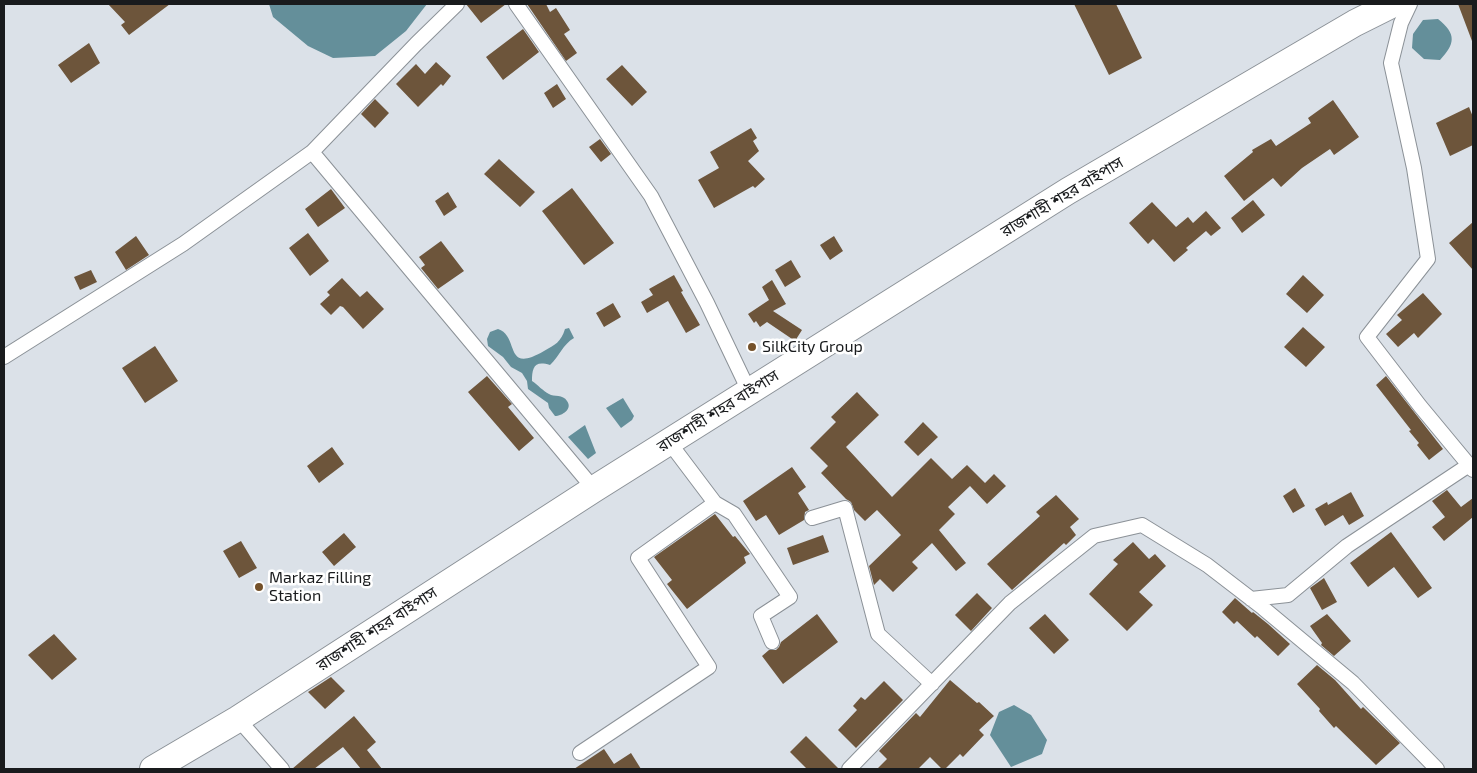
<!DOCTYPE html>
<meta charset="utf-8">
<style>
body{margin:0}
#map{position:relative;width:1477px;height:773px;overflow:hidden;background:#dbe1e8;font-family:"Exo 2",sans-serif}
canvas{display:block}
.frame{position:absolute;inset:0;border:5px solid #191b1d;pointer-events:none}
</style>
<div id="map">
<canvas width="1477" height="773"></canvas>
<div class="frame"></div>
</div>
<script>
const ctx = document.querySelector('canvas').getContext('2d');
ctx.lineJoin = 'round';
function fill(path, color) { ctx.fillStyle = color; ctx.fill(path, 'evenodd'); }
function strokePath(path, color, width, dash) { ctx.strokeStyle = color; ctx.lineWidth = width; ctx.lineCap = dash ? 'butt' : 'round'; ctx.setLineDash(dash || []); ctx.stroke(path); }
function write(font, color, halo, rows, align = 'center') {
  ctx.font = font + ' "Exo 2","Noto Sans Bengali",sans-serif'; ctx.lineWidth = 5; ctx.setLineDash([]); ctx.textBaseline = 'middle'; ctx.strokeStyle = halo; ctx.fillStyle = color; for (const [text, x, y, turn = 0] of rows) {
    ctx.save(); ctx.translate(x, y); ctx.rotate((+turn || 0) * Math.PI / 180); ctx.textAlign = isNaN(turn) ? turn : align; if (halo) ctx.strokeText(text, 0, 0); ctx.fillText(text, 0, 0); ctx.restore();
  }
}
const water = new Path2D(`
 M269,4H427L406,31L375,56L333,58L308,46L273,17Z
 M1438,19C1457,34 1455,44 1440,60L1424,59L1412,48L1413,34L1423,20Z
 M569,328L574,338C563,344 559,357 550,365C534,360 532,368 532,381C538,385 543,391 549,394C554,397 563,394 567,401C573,409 562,416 555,416L549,408L548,403L528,389L527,381L522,373L511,367L503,357L488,346L487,339L490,332L498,329C520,336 503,375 544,351C555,345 561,342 565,329Z
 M623,398L634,416L632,420L621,428L606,408Z
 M585,425L596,453L588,459L568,437Z
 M1014,705L1031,715L1047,740L1042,754L1011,767L990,735L999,712Z`);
const building = new Path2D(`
 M108,4H170L129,35L121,25L125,22Z
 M466,4H506L481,23Z
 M527,4H546L550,12L556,8L570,30L564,34L577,53L566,61Z
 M1074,4H1116L1142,58L1109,75Z
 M1458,4H1473V41H1472Z
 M523,29L539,52L503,80L486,57Z
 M89,43L100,63L71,83L58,65Z
 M436,62L451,76L443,86L441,84L418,107L396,84L416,64L425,74Z
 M622,65L647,92L632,106L606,79Z
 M557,84L566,99L553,108L544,93Z
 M375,99L389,113L375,128L361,114Z
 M1333,100L1359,137L1334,155L1330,149L1302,168L1281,187L1273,178L1244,201L1224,176L1253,152L1252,150L1271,139L1276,146L1311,123L1308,118Z
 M1469,107L1473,117V145L1450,156L1436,123Z
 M751,128L757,138L753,141L759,151L748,161L765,179L755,188L753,186L714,208L698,180L719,168L710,152Z
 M600,139L611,154L601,162L589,147Z
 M499,159L535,192L520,207L484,174Z
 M572,188L614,243L584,265L542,211Z
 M331,189L345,208L318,227L305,209Z
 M448,192L457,207L444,216L435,201Z
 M1253,200L1265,215L1242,233L1231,218Z
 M1152,202L1176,227L1188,217L1193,223L1206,211L1221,228L1211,236L1206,231L1186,248L1188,250L1174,262L1153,239L1148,244L1129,223Z
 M1473,222V270L1449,243Z
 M308,233L329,261L310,276L289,248Z
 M136,236L149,255L126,270L115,252Z
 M834,236L843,251L830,260L820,245Z
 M441,241L464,271L438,289L421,268L425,265L419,257Z
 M791,260L801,277L785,287L775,270Z
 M91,270L97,282L80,290L74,277Z
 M674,275L683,291L681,292L700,325L686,333L668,301L647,313L641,302L653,295L649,289Z
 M1303,275L1324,295L1307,313L1286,294Z
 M342,278L360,297L367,291L384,309L363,329L343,307L340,306L331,315L320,304L330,295L327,292Z
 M772,280L786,304L773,311L802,330L795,341L767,322L760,327L756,321L754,323L748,314L769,300L762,287Z
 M1423,293L1442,314L1418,338L1414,333L1398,347L1386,334L1402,320L1397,315Z
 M613,303L621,317L604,327L596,313Z
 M1303,327L1325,347L1306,367L1284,347Z
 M155,346L178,381L145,403L122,368Z
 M487,376L512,404L508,407L534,438L519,451L468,392Z
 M1386,376L1443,449L1429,460L1417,445L1419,443L1409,431L1411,430L1376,385Z
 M857,392L879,415L846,447L892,497L931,458L952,479L967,465L985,483L994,474L1006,486L987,504L970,486L948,507L955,514L939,530L966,563L956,571L932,543L912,562L918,568L893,592L880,579L874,585L869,566L901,535L877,510L865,521L854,510L851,502L846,499L821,473L828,466L810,448L836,422L831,417Z
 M923,422L938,437L918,456L904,442Z
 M332,447L344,464L319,483L307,466Z
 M792,467L806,487L798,493L809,510L805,512L804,520L779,535L766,515L756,521L743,501Z
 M1295,488L1305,506L1293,513L1283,496Z
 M1447,490L1461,507L1473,498V517L1444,541L1432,527L1445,517L1432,501Z
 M1351,492L1364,516L1349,525L1343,515L1325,526L1315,509L1327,502L1328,505Z
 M1056,495L1079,519L1070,527L1076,535L1066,545L1064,543L1012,590L987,564L1040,516L1036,512Z
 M715,514L733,537L735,536L750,554L744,557L746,563L687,609L667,584L672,580L654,557Z
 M1391,532L1432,588L1418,598L1394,567L1368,587L1350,563Z
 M344,533L356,547L334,566L322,552Z
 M823,535L829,552L793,565L787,548Z
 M241,541L257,568L239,578L223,551Z
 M1133,542L1149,559L1155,554L1166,566L1139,592L1153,605L1127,631L1089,594L1118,564L1113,560Z
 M1324,578L1337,602L1322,610L1310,588Z
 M977,593L992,608L971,631L955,615Z
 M1235,598L1252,613L1253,612L1268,624L1290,644L1278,656L1257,636L1255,638L1237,621L1234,624L1222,612Z
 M817,614L838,642L783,684L762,656L769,650H776L779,647L781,642Z
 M1045,614L1069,640L1054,654L1029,628Z
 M1327,614L1351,641L1334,656L1321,645L1322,643L1310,626Z
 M54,634L77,659L52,680L28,655Z
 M1317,665L1335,680L1361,709L1363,707L1400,743L1376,765L1336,726L1334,728L1319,711L1320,709L1297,684Z
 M331,677L345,691L325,709L308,692Z
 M950,680L977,703L979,702L994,716L979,730L984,735L963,757L960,754L945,769H942L930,757L918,769H877L887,759L879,751L916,713L920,717Z
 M884,681L903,700L856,748L838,730L857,710L853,706L861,697L865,700Z
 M354,716L376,742L367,750L382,769H361L343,747L314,769H292Z
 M806,736L839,769H807L790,752Z
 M604,749L614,764L631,753L641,769H574Z`);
const street = new Path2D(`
 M516,4L651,196L707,303L749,391
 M1410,4L1401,23L1391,63L1414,168L1428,259L1367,337L1420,406L1473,470
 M312,152L594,489
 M4,357L183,244L312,152L416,44L457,4
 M715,503L734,514L790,597L761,616L772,642
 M812,518L845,508L878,634L932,684
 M1251,599L1288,595L1347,546L1469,465
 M238,719L282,769
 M580,753L709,667L638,558L715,503L669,442
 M849,769L1010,603L1094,536L1142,525L1207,565L1263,608L1353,683L1437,769`);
const highway = new Path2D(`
 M153,769L238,719L594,489L1068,191L1355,23L1393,4`);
const markers = [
 [752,347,5,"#74512a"],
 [259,587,5,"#74512a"]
];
const streetNames = [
 ["রাজশাহী শহর বাইপাস",1062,197,-31],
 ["রাজশাহী শহর বাইপাস",718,411,-32],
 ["রাজশাহী শহর বাইপাস",377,629,-33]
];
const poiNames = [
 ["SilkCity Group",762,347],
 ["Markaz Filling",269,578],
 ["Station",269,596]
];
fill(water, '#648f9a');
fill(building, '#6d553b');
strokePath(street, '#8b9197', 16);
strokePath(highway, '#8b9197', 28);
strokePath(street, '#fff', 14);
strokePath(highway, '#fff', 26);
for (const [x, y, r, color] of markers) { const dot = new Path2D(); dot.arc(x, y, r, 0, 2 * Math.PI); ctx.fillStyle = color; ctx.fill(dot); strokePath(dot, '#fff', 2); }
write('16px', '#191b1d', '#fff', streetNames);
write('16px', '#191b1d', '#fff', poiNames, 'left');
</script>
